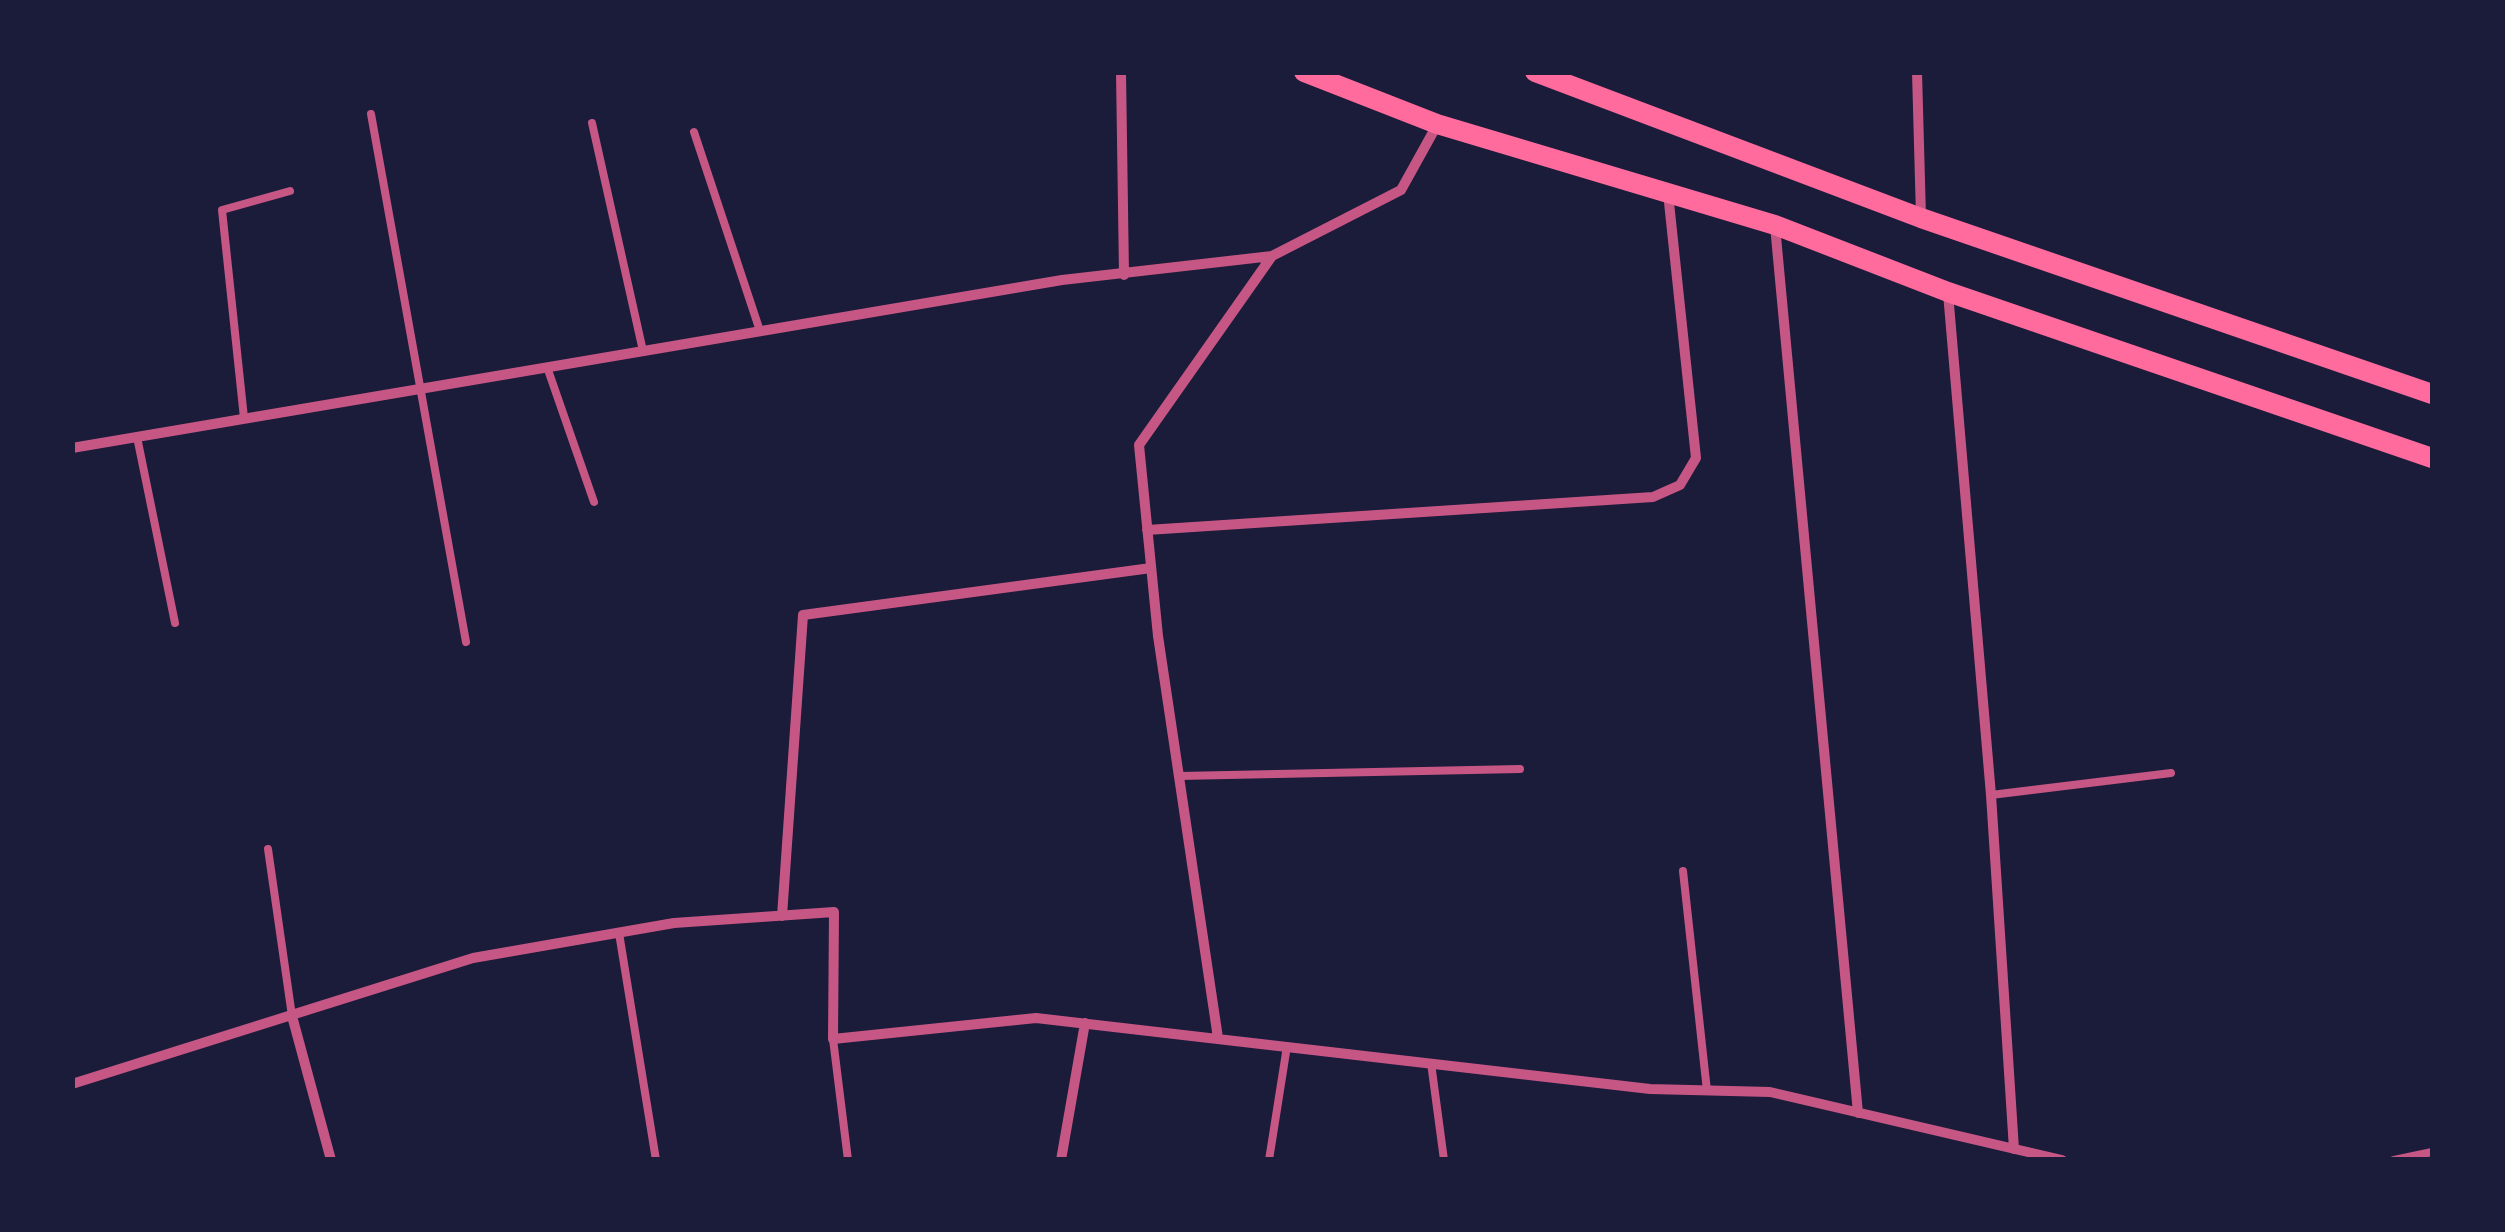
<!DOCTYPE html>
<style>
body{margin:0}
#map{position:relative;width:2505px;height:1232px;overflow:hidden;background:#1b1b3a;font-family:"Playfair Display",serif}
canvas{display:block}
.frame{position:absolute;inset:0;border:75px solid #1b1b3a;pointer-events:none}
</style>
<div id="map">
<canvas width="2505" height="1232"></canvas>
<div class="frame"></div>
</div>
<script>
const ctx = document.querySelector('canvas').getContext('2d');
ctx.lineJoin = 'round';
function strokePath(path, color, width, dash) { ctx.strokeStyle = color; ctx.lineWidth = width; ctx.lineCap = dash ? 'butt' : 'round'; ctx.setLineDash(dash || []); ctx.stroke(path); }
const service = new Path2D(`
 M371,114L466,642
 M592,123L643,351
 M694,132L760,331
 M547,367L594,502
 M244,418L222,210L290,191
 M137,437L175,623
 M1179,776L1520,769
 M1991,795L2171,773
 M268,849L292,1016
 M1683,871L1707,1091
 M619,933L656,1160
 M833,1039L848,1160
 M1431,1063L1444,1160
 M1269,1160L1287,1046
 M2394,1160L2432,1152`);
const minor = new Path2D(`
 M1121,72L1124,275
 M1917,72L1921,217
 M1775,226L1858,1113
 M1948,293L1991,795L2014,1149
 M72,448L1062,280L1272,256
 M1147,530L1653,497L1680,485L1696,458L1668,193
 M782,916L803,615L1151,568
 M292,1016L331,1160
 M1218,1038L1158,636L1139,445L1272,256L1401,190L1437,125
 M72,1084L473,958L674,923L834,912L833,1039L1036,1018L1650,1089L1770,1092L2062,1160
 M1061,1160L1085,1023`);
const secondary = new Path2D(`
 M1304,72L1437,124L1775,225L1948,292L2432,458
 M1535,72L1921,218L2432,394`);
strokePath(service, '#c65784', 8);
strokePath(minor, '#c65784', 10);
strokePath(secondary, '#ff6b9d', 20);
</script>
